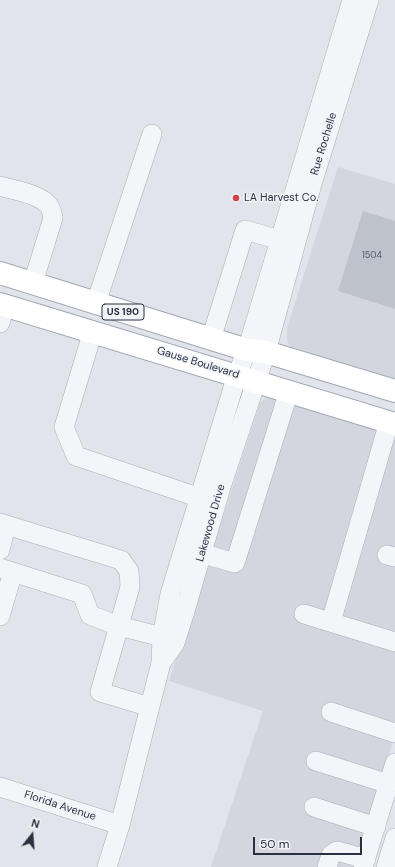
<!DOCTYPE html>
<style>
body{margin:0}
#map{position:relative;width:395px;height:867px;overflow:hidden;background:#e1e4ea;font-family:"DM Sans",sans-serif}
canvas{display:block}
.north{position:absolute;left:12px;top:815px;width:40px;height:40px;-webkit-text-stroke:3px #f1f3f7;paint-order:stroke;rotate:17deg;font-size:11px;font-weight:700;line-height:16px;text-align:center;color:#293042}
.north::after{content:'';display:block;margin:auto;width:14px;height:18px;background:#293042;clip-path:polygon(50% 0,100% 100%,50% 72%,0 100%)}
.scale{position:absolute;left:253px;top:837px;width:109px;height:18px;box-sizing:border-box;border:2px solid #293042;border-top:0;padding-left:5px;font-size:12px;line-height:14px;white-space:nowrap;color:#293042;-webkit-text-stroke:3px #f1f3f7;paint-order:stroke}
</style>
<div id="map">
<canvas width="395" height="867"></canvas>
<div class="north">N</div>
<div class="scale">50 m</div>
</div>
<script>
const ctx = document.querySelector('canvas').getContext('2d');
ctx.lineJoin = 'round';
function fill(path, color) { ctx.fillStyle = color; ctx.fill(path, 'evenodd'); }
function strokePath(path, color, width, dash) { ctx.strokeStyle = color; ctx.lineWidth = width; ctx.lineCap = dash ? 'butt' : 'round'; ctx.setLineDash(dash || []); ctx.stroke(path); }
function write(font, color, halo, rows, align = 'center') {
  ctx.font = font + ' "DM Sans",sans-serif'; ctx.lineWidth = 3; ctx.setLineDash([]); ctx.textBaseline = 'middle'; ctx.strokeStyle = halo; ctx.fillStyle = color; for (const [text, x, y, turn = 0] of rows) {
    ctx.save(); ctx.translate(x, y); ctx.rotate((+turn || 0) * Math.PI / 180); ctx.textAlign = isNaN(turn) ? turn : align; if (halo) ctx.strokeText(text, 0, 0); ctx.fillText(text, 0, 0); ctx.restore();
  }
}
const built = new Path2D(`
 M338,167L395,184V379L291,349L287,340V328Z
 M267,397L395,433V735L353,867H211L263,711L169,681L260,403Z`);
const building = new Path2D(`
 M363,211L395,221V309L338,291Z`);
const minor = new Path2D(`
 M0,186C13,190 41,194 49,206C52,210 52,213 53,218L33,283
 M96,303L152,134
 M0,323L5,305
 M93,331L64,427L76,456L212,502
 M211,339L245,230L280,240
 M0,523L121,560L129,571L130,587L100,692L150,707
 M0,550L6,525
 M190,550L235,563L289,391
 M387,555L395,557
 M0,568L82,594L90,615L119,626L162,637
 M304,614L395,642
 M0,616L13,572
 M331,622L389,422
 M161,663L175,643L185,611L221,487L266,352L312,184L369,0
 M331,712L395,733
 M316,761L389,784
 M0,787L120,825
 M314,807L376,827
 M107,867L120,825L161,663L162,637L170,594L237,375L247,350L352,0
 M327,867L331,855L337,851L366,859
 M363,867L395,763
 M386,867L395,838`);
const major = new Path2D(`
 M0,273L247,350L266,352L395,391
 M0,304L395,424`);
const markers = [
 [236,198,4,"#d2434d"]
];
const numberNames = [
 ["1504",372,256]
];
const shields = [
 [123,312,42]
];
const shieldNames = [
 ["US 190",123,312]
];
const streetNames = [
 ["Rue Rochelle",324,144,-73],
 ["Gause Boulevard",198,363,17],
 ["Lakewood Drive",211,523,-74],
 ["Florida Avenue",60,806,18]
];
const poiNames = [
 ["LA Harvest Co.",244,198]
];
fill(built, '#d3d6df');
fill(building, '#bec2cd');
strokePath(minor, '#aaaeb8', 20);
strokePath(major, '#a0a7b6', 24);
strokePath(minor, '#f4f5f8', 19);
strokePath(major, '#fff', 22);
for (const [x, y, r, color] of markers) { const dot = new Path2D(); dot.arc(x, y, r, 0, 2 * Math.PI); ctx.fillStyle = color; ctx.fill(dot); strokePath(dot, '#f1f3f7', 1.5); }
write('9px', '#4e5465', null, numberNames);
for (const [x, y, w] of shields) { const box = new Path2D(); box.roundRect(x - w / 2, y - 8, w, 16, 3); ctx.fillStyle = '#f1f3f7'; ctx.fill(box); strokePath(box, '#293042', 1); }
write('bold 10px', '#293042', null, shieldNames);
write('11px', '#293042', '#f1f3f7', streetNames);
write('11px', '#293042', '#f1f3f7', poiNames, 'left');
</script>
